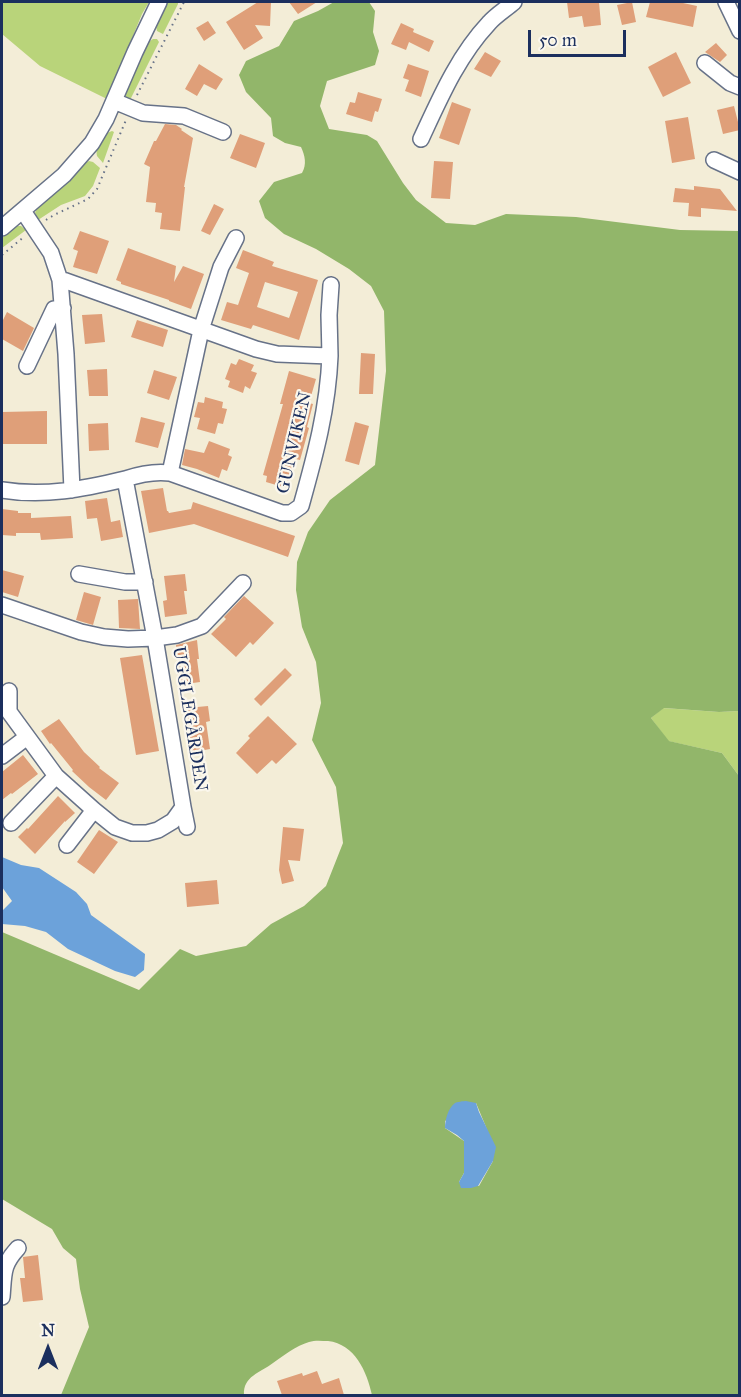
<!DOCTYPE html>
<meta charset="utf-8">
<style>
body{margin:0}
#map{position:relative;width:741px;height:1397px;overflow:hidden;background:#f3edd7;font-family:"IM FELL Great Primer",serif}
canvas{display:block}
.frame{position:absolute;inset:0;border:3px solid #1b2f5e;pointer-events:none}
.north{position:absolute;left:18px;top:1319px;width:60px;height:60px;-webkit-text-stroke:4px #fbf7ec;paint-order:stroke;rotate:0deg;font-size:16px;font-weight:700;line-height:24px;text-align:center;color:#1b2f5e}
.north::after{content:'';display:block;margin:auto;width:21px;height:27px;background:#1b2f5e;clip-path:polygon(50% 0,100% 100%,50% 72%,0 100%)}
.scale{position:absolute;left:528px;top:30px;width:98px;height:27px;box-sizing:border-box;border:3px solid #1b2f5e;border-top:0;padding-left:8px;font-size:18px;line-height:21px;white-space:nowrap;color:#1b2f5e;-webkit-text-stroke:4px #fbf7ec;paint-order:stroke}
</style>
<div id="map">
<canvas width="741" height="1397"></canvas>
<div class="frame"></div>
<div class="north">N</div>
<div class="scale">50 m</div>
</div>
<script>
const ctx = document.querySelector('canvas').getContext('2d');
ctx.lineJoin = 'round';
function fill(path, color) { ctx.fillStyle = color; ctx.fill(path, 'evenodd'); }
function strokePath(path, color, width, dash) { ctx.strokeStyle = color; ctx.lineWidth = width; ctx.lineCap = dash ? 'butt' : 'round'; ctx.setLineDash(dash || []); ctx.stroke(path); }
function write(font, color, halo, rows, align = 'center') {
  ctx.font = font + ' "IM FELL Great Primer",serif'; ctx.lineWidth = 4.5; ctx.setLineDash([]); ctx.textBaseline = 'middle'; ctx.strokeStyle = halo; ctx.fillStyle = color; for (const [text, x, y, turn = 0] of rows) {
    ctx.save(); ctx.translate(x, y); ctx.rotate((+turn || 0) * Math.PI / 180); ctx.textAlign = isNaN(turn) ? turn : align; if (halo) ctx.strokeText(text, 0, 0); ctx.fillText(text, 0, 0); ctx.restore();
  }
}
const green = new Path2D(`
 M2,2H149L142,14L107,99L40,66L2,34Z
 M166,2H178V4L163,34L157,31L156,26Z
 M153,39H157L159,42L130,100L124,97V93L147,43Z
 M112,131L114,132L103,163L97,156C95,146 102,134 112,131Z
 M89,161L93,162L100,168L93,186L85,196L61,205L38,220L35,213L37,208L72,177L85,163Z
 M14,226H21L26,230L2,248V238Z
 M663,708L719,712L739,711V776L722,753L668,741L651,718Z`);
const forest = new Path2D(`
 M334,2H369L375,11L373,32L379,51L375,65L327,81L320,106L329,129L367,135L377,141L403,183L416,200L446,223L475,225L506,214L576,217L680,230L739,231V711L719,712L664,708L651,718L669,741L722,753L739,776V1395H372C367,1372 355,1344 328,1341C322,1341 315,1340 309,1342C296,1346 284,1355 273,1363C260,1373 243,1376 244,1395H61L89,1327L80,1289L76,1259L63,1248L52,1229L2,1199V932L139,990L180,949L196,956L246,946L271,924L304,906L326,886L343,843L336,787L312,740L321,703L316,662L302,627L296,590L297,562L308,532L330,500L375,465L386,371L384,311L371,286L349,269L316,249L284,234L265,218L259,201L274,182L302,173C307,164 305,156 301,147L285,143L273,136L271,118L246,92L239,75L246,61L279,46L294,21L318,11ZM476,1103L486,1127L493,1161L479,1186L459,1182L464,1173V1141L445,1128V1121Z`);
const water = new Path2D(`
 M2,857L21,865L39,868L76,892L87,904L91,915L145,954L144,970L135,977L115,971L68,949L46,932L25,926L2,924V911L12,901L2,887Z
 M466,1101L476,1103L479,1112L496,1147L493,1161L478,1186L471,1188H461L459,1182L464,1173V1141L457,1135L445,1128C445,1120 448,1108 455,1103C456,1102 464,1101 466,1101Z`);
const building = new Path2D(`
 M258,2H271L270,26L255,25L263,38L244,50L226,22Z
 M289,2H317L298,14Z
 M567,2H599L601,25L584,27L582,16L569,18Z
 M632,2L636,22L622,25L617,5Z
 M650,2H684L683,3L697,6L693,27L646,17Z
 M208,21L216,33L204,41L196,28Z
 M401,23L414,29L413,32L434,41L429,52L409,42L406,50L391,44Z
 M716,43L727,55L720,62L705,52Z
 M485,52L501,61L491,77L474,69Z
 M676,52L691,83L663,97L648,67Z
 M199,64L223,79L216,90L204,84L197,96L185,89Z
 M408,64L429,71L421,97L405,91L409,80L403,78Z
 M358,92L382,99L378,112L375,111L372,122L346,114L350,102L355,103Z
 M452,102L471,109L459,145L439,138Z
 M734,106L740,130L723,134L717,110Z
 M688,117L695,159L672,163L665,121Z
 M165,124L176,125L182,129L181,130L193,138L184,187H185L180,231L160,229L162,213L155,212L156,203L146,202L150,167L144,164L154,141H156Z
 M240,134L265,143L256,168L230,158Z
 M434,161L453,162L450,199L431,198Z
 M694,186L720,189L737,211L701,208V217L688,216L689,203L673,202L675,188L694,190Z
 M214,204L224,209L210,235L201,231Z
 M80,231L109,241L97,274L73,267L78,251L73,249Z
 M128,248L176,266L174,282L183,266L204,274L191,309L169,301V300L121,284V282L116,280Z
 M243,250L274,262L272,266L318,280L299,340L253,325L251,329L221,320L227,302L238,305L249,273L236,268ZM265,282L298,292L289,318L257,307Z
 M7,312L34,328L23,351L2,339V322Z
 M102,314L105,342L85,344L82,315Z
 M137,320L168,330L163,347L131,337Z
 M361,353L375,354L373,394H359Z
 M239,359L254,365L251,371L257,373L250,389L245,386L243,393L228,387L230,381L225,379L231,363L236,365Z
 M107,369L108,396H89L87,370Z
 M154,370L177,377L169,400L147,393Z
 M289,371L316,379L309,403L313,404L307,427L309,428L300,460L296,459L289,482L284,481L283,487L266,482L267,476L263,475L283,404H280Z
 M205,397L223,402L222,408L227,409L223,424L218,423L215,434L197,429L200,418L194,417L198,402L204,403Z
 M47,411V444H2V412Z
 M141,417L165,423L158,448L135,442Z
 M355,422L369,426L359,465L345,461Z
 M108,423L109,450L89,451L88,424Z
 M209,441L230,449L228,455L232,457L227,471L222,469L219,478L197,469L182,465L185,449L204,453Z
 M163,488L167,511H168L169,513L191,509L193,502L295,536L288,557L194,524L149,533L141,491Z
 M107,498L111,522L120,520L123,537L101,541L97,518L87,519L85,501Z
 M2,509L18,511V513H31V518L71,516L73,538L41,540L40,533H16V536L2,535L3,524H2Z
 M2,570L24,576L18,597L2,592Z
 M185,574L187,591H184L187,614L165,617L163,601L167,600L164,576Z
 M84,592L101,597L93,625L76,620Z
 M244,596L274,623L253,645L250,642L236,657L211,634L226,619L224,617Z
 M138,599L140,629L119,628L118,600Z
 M197,640L199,659H197L200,682L179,685L177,669L179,668L176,645Z
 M142,655L159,751L136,755L120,658Z
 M285,668L292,675L261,706L254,699Z
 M208,706L210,721L206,722L210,749L188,753L186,736L190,735L187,708Z
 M268,716L297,744L276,764L272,760L257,774L236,753L250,738L248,736Z
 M59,719L84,752L100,767L99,768L119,783L106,800L89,787L72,771L73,770L51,743L50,744L41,731Z
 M23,755L38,774L12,794L11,793L2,800V772Z
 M58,796L75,813L65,822V821L35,854L18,837L27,828L28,829Z
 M283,827L304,829L300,861L288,860L294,881L282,884L279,870Z
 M99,830L118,842L94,874L77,862Z
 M217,880L219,904L187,907L185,883Z
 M38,1255L43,1300L23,1302L20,1278H25L23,1257Z
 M317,1371L322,1384L339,1378L344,1395H282L277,1381L302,1373L303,1376Z`);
const path = new Path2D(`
 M137,95L184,2
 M46,220L54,215L88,199L97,189L126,120
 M2,255L25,236`);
const minor = new Path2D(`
 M726,2L740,31
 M705,63L730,83L740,87
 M114,101L143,113L184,116L223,132
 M421,139C440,98 458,56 489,23C496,15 506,9 514,2
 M714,160L740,172
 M23,211L51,253L60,280L66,354L72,490
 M2,228L64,175L92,143L106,119L135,52L159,2
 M60,280L66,281L256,349L277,354L330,356C328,408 315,456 301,506L291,513H282L170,473C155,471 140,474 125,479
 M330,356L329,315L331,285
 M27,366L54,309L63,308
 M170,473L201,330L221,267L236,238
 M2,490C45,497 83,489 125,479L155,638L183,807L173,821L158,830L147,833H132L115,827L94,810L56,776L7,709L2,706
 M79,574L125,582H145
 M2,605L81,632L104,637L128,639L155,638L177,635L202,626L243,583
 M9,691V712
 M2,756L27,737
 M183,807L187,827
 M11,823L56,776
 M67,845L94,810
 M2,1297C4,1274 2,1265 18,1248`);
const streetNames = [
 ["GUNVIKEN",295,443,-77],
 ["UGGLEGÅRDEN",189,719,81]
];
fill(green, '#b9d47a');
fill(forest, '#92b66a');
fill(water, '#6ca2da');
fill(building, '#df9f79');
strokePath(minor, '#677288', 18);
strokePath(path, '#677288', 2, [1.5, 4.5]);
strokePath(minor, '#fff', 15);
write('18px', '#1b2f5e', '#fbf7ec', streetNames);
</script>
